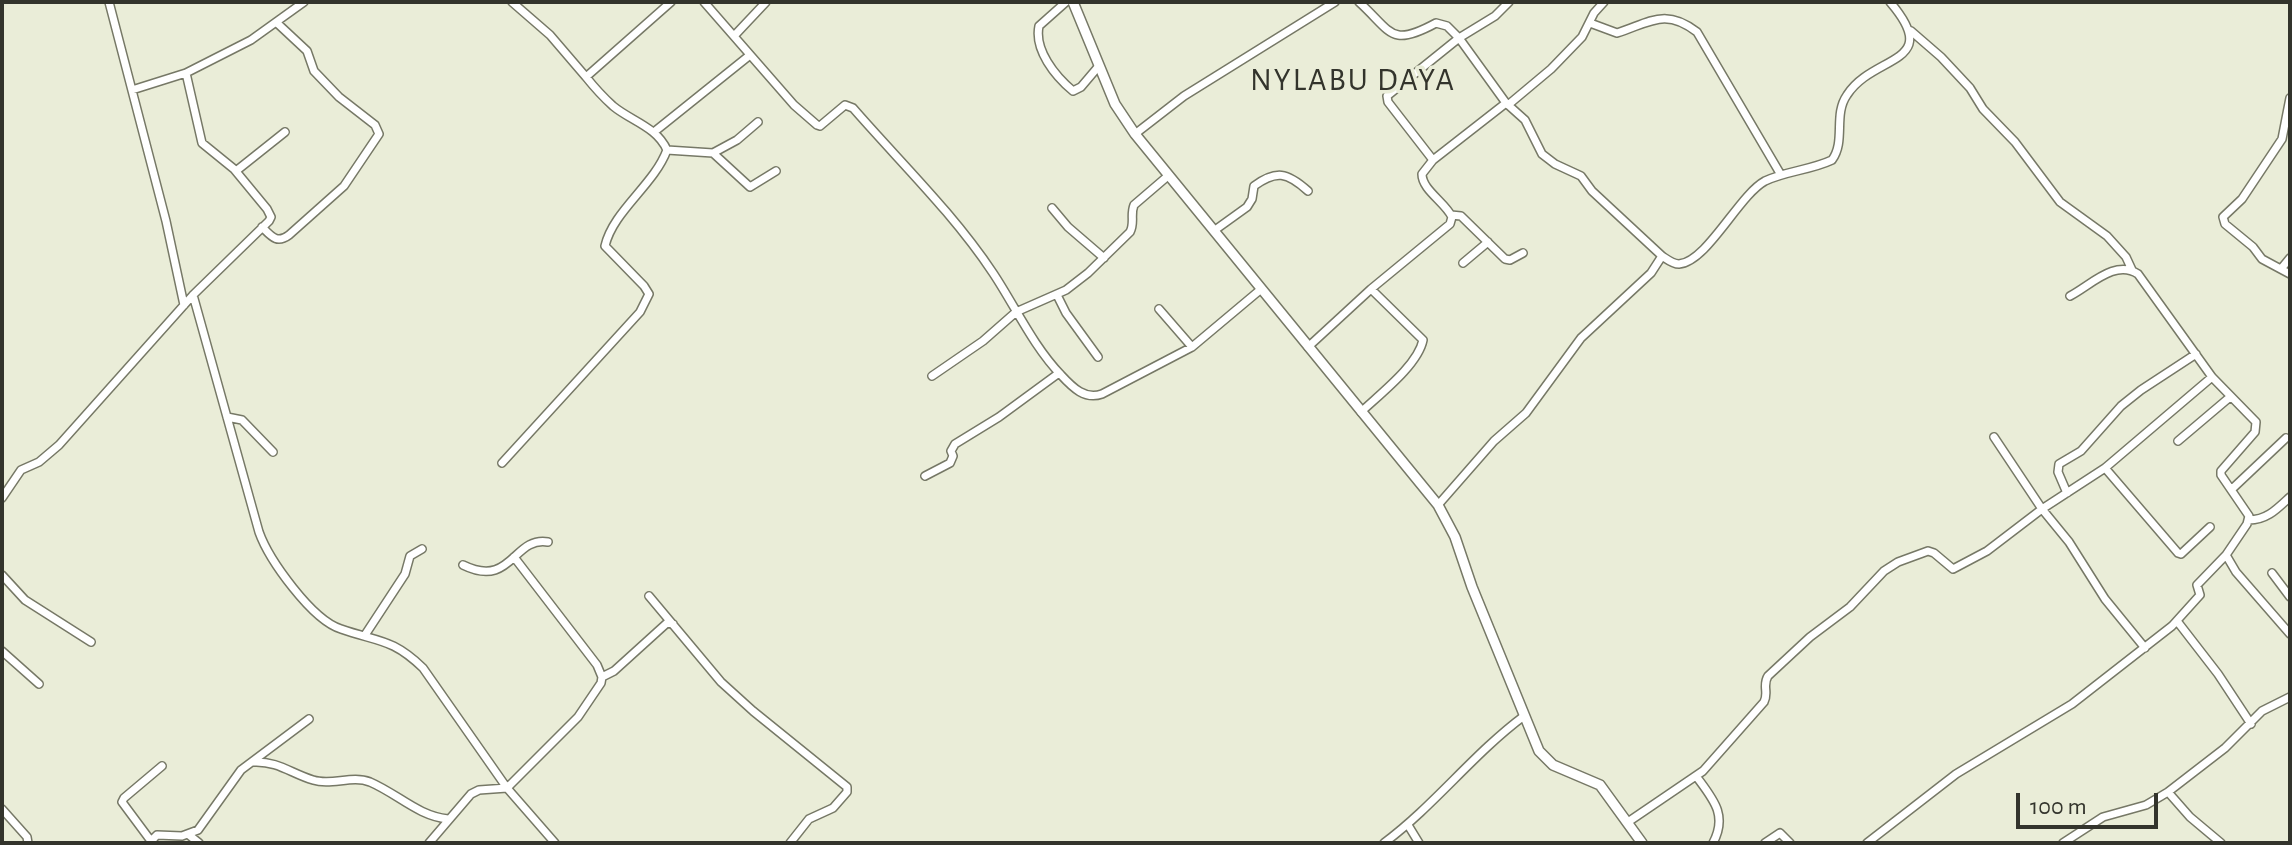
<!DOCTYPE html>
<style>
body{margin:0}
#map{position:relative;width:2292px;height:845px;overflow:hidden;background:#eaedd8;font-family:"Alegreya Sans",sans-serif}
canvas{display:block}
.frame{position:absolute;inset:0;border:4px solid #33342c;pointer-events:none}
.scale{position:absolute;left:2016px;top:793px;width:142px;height:36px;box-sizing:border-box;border:4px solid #33342c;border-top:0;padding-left:10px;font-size:24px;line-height:28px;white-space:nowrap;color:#33342c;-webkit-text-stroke:6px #eaedd8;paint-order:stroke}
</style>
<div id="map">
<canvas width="2292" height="845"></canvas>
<div class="frame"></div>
<div class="scale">100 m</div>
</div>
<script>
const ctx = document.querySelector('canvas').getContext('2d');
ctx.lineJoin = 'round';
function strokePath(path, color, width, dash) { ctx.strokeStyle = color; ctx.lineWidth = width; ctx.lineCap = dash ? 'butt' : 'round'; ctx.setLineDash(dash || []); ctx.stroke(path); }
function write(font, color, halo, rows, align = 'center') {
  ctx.font = font + ' "Alegreya Sans",sans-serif'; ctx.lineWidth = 7; ctx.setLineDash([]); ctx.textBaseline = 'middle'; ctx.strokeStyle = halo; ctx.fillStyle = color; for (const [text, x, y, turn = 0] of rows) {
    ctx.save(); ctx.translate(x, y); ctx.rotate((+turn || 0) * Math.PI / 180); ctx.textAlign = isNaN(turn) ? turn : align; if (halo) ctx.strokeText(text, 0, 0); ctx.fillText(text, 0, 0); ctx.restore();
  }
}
const minor = new Path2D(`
 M109,2L166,221L184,305
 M512,2L550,35L586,77L671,2
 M704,2L794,105L817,125L820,126L845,105L853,108C900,162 953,213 993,273C1015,306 1033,346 1061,375C1073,388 1085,400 1102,394L1192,347L1260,290
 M1066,2L1039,26C1034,50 1055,76 1073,91L1081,87L1098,67
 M1359,2C1392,32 1390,48 1436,23L1447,26L1459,38L1506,103L1525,120L1542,154L1555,164L1581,176L1592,191L1662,256C1668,260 1673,264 1679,264C1707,262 1739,195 1765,181C1786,171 1811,170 1832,160C1846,141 1833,115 1847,95C1873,54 1944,65 1890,2
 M1590,23L1617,33C1649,23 1665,7 1697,32L1781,175
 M1911,31L1941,57L1970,88L1983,109L2015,142L2060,202L2107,236L2126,257L2132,270
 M734,36L766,2
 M132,90L186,73
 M2290,98L2282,139L2242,199L2223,217L2225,224L2253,247L2262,259L2290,274
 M1508,105L1551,69L1582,37L1594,13L1604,2
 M654,132L750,55
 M1135,134L1184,96L1335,2
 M667,150L713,153L750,187L776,171
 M713,153L737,140L758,122
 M1433,160L1388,102L1387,96L1459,38L1495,16L1509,2
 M236,171L285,132
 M1052,208L1068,227L1104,258
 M1451,215L1461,216L1505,259L1510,260L1523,253
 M262,227C272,237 277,244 289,235L344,186L379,134L375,125L339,97L314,71L307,51L277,23
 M1215,230L1247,207L1252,199L1254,186C1276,170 1287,172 1308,191
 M1463,263L1488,242
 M2281,269L2290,258
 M193,295L259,532C269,560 312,620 341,629C378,642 392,638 423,668L507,788L555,843
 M1057,295L1066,313L1098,357
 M2070,296C2091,285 2115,259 2138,274L2212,377L2256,422L2255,432L2221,471V475L2249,516L2247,524L2226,555L2236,572L2290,634
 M1159,309L1192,347
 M1308,347L1371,289L1450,224L1452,217C1445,202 1422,190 1422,174L1433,160L1506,103
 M932,376L983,341L1016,312L1066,290L1088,273L1130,232C1135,223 1130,215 1134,205L1169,175
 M1361,412C1380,394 1418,365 1423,340L1371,289
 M227,417L242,420L273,452
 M1994,437L2042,509L2069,542L2105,599L2145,648
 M2178,441L2230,397
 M502,463L640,312L649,294L644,286L605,246C613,211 654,185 667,150C657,127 631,121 613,106C603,97 594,87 586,77
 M2105,468L2178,553L2181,554L2210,527
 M925,476L950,463L953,456L951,451L955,444L999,417L1059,373
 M2232,489L2286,438
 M2067,493L2058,472L2059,464L2081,451L2121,406L2141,390L2196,354
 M2,498L21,470L39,462L59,445L193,295L269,221L271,217L267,209L234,169L202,143L186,73L251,40L304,2
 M1438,505L1494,441L1526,413L1581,338L1651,273L1662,256
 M2249,520C2267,520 2277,509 2290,497
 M463,565C512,589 513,536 548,542
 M2272,573L2290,597
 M2,575L25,600L91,642
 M649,596L721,682L753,711L847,787V792L833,808L809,819L790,843
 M2177,621L2218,674L2251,724
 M365,635L405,574L410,556L422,549
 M2,651L39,684
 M602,677L614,671L667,623L673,624
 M254,762C278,761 292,774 313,780C331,786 352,775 370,782C398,794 418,816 448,819
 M1696,776C1713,799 1728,815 1713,843
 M2168,792L2190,817L2221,843
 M2,809L27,837L28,843
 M1628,822L1703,771L1764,702C1769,693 1762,685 1768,676L1810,637L1850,607L1884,571L1898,562L1928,551L1934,553L1953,569L1987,551L2042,509L2105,468L2212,377
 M1408,825L1419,843
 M189,835L199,843
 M150,843L151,841L122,802L124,798L162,766
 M154,843L151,841L157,835L182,836L198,830L241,770L309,719
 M429,843L471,794L479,790L507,788L578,717L601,683L602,677L597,665L514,557
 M1384,843C1435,805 1473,754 1524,716
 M1765,843L1780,833L1790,843
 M1867,843L1956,774L2072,704L2172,626L2200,595L2197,585L2226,555
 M2063,843L2103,817L2146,805L2168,792L2225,748L2262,711L2290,697`);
const tertiary = new Path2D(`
 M1073,2L1115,104L1135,134L1438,505L1455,537L1472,587L1539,751L1553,765L1600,785L1642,843`);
const quarterNames = [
 ["NYLABU DAYA",1353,80]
];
strokePath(minor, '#767866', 10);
strokePath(tertiary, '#767866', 12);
strokePath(minor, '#fff', 7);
strokePath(tertiary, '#fff', 9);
ctx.letterSpacing = '2px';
write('32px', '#33342c', '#eaedd8', quarterNames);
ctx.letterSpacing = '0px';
</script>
